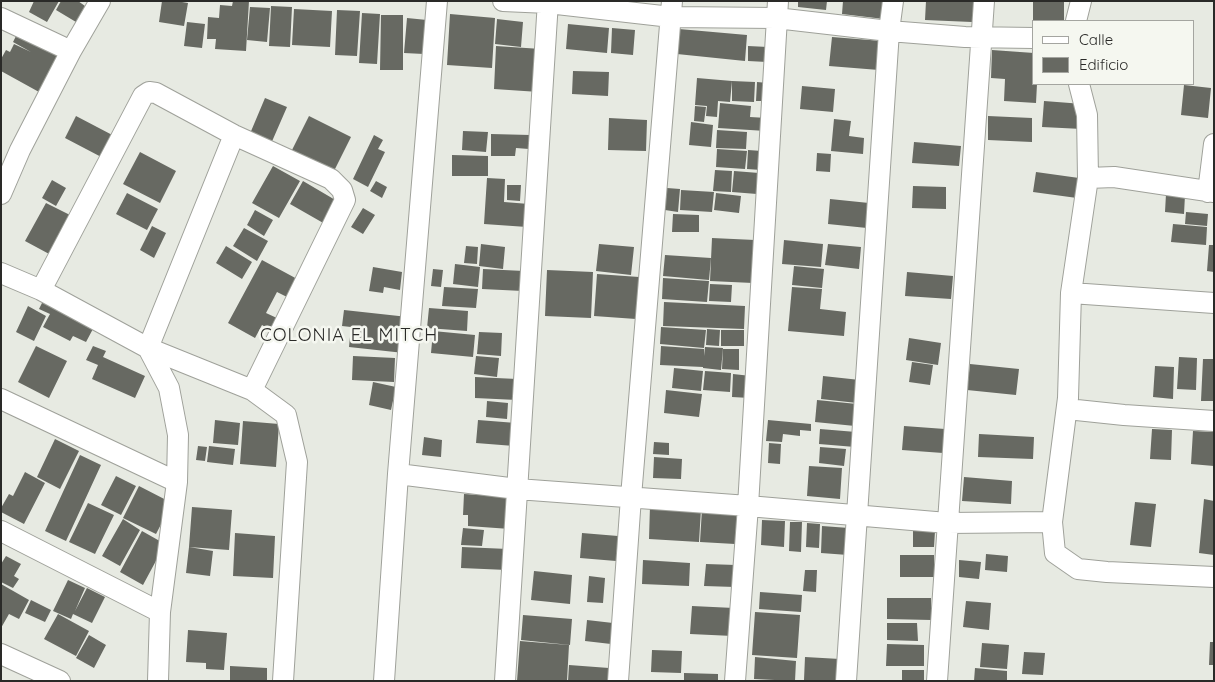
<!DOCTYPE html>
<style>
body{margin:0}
#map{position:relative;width:1215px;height:682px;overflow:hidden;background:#e7eae2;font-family:Quicksand,sans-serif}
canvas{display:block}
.frame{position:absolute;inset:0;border:2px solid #2a2a28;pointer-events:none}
.legend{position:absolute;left:1032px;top:20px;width:162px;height:65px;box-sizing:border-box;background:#f5f7f0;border:1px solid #a4a5a0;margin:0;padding:6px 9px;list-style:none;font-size:15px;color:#2a2a28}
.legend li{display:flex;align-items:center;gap:10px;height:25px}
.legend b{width:25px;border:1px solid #a4a5a0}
</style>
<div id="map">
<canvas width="1215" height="682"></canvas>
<div class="frame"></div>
<ul class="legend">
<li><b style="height:6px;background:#fff"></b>Calle</li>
<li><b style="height:14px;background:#676962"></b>Edificio</li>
</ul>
</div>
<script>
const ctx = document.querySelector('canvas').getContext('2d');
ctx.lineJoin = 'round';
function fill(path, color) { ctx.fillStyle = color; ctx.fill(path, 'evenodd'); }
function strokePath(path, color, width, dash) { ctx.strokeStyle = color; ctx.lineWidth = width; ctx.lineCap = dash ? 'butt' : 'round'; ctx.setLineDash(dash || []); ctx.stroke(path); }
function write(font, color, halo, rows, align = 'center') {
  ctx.font = font + ' Quicksand,sans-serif'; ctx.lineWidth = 5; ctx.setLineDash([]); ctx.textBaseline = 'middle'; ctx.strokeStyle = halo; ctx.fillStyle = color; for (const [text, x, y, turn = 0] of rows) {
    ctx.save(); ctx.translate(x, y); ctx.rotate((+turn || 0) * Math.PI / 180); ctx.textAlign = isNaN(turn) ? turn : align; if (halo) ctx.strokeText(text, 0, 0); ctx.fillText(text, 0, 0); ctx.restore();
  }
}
const building = new Path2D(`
 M34,1H59L47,22L29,12Z
 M61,1H78L85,6L76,22L56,10Z
 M162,1H176L188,3L184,26L159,22Z
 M233,1H249L246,51L215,49L216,39H207L208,17L219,18L220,5L232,6Z
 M798,1H827L826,10L798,7Z
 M843,1H886L884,19L842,14Z
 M926,1H974L972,22L925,20Z
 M1033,1H1064V21H1033Z
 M271,6L292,7L290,47L269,46Z
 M250,7L270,8L267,42L247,40Z
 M294,9L332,11L330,47L292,45Z
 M337,10L360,11L357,56L335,55Z
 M362,13L380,14L377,64L359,63Z
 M450,14L495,18L492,68L447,65Z
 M381,15H403V70H380Z
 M407,18L427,20L424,54L404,53Z
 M497,19L523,22L521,47L495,44Z
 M187,22L205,24L202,48L184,46Z
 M568,24L609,28L607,53L566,49Z
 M612,28L635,30L633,55L611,53Z
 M679,29L747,35L745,61L677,54Z
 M19,30L62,52L39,92L1,71V59L6,50L10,52L14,44L31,52L13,42Z
 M832,37L882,41L879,70L829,66Z
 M496,46L541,49L539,92L494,89Z
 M748,46L768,47L767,62L748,61Z
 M992,50L1034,53V84H1037L1036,103L1004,101L1005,79L991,78Z
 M573,71L609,72L608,96L572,94Z
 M697,78L732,81L730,102L718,101L717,117L706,116L707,106L695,105Z
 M732,81L755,82L754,102L732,101Z
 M757,82L768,83L767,101H756Z
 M1184,85L1211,88L1208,118L1181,115Z
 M802,86L835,89L833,112L800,109Z
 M265,98L287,107L270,146L249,136Z
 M1044,101L1083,104L1082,129L1042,127Z
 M720,103L751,106L750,117L767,118L766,131L718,128Z
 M695,106L706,107L704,122L694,121Z
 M76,116L118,138L107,160L65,138Z
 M309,116L351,137L333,173L291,152Z
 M988,116L1032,118V142L988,140Z
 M609,118L647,120L646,151L608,150Z
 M834,119L851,121L849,136L864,138L863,154L831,151Z
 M691,122L713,125L711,147L689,145Z
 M717,130L747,132L746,149L716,148Z
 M463,131L488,132L486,152L462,150Z
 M491,134L530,135L529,149L516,148L515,156H491Z
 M374,135L383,140L378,149L385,152L368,187L353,179Z
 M914,142L961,146L959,166L912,163Z
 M717,149L747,151L745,169L716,167Z
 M748,150L762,151L761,170L747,169Z
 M140,152L176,171L160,203L123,184Z
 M817,153L831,154L830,172L816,171Z
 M452,155L488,156V176H452Z
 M273,166L300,181L279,218L252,203Z
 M715,170L732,171L731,192L713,191Z
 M734,171L759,173L757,194L732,192Z
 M1036,172L1079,178L1077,198L1033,192Z
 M487,178L505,179L504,202L529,204L527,227L484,224Z
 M52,180L66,188L56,206L42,198Z
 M303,181L337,201L325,224L290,204Z
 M376,181L387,187L382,198L370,191Z
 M507,185H521L520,201L507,200Z
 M913,186L946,187V209L912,208Z
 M667,188L680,189L678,212L665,210Z
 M681,190L714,192L712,212L680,210Z
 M127,193L158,209L147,230L116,214Z
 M716,193L741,196L739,213L714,210Z
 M1166,194L1185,195L1184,214L1165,212Z
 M830,199L869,203L867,228L828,224Z
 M46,203L72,216L51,255L25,241Z
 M363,208L375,215L363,234L351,227Z
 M255,210L273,220L264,236L247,225Z
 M1186,212L1208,214L1207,226L1185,224Z
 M673,214L699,215V232H672Z
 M1173,224L1207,227L1206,245L1171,242Z
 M152,226L166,233L154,258L140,250Z
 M244,228L268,241L257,261L233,246Z
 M712,238L755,240L753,283L710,281Z
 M784,240L823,244L821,267L782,264Z
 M481,244L505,247L503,269L479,266Z
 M599,244L634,247L631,275L596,271Z
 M828,244L861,247L859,269L825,265Z
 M1209,245H1214V272L1207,271Z
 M226,246L252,262L242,279L216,263Z
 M466,246L478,247L477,264L464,263Z
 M665,255L711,258L709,280L663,276Z
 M262,260L299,280L289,298L277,292L266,313L279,319L272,331L262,325L255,338L228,323Z
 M455,264L480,267L478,287L453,284Z
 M794,266L824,269L822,288L792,285Z
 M373,267L402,272L400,290L384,287L383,293L369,291Z
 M433,269L443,270L441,287L431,286Z
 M483,269L524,271L523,291L482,289Z
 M547,270L593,272L591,318L545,316Z
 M907,272L953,276L951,299L905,296Z
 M597,274L639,277L636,319L594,316Z
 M663,278L709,281L707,302L662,299Z
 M710,284L732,285L731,302L709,301Z
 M444,287L478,289L476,308L442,306Z
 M792,287L822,289L820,309L846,312L844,336L788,331Z
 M43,301L94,327L86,342L73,336L70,341L43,327L50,314L39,309Z
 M664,302L745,306L744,329L663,326Z
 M28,306L46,316L34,341L16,332Z
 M429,308L468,311L467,331L427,328Z
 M344,310L408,317L404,353L349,347L351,327L342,326Z
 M661,327L706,330L704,348L660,344Z
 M707,329L720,330L719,346L706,345Z
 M721,330H744V346H723V345V346H721Z
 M433,331L475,335L473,357L431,353Z
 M479,332L502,333L501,356L477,354Z
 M909,338L941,343L938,365L906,360Z
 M36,346L67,361L49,398L18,382Z
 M93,346L106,351L103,357L145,376L135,398L92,379L98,365L86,360Z
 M661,346L704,349V356L705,347L723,348L721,370L703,368V367L660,365Z
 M723,349H739V370L722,369Z
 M353,356L395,358L394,382L352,380Z
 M476,356L499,358L497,377L474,374Z
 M1179,357L1197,358L1196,390L1177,389Z
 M1203,359H1214V401H1201Z
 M912,362L933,365L930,385L909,382Z
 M970,364L1019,369L1016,395L967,390Z
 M1155,366L1174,367L1173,399L1153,397Z
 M674,368L703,371L701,391L672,388Z
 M705,371L731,373L730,392L703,390Z
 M733,374L751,376L750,398L732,397Z
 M823,376L860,380L857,403L821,399Z
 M475,377L517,379V400L475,398Z
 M373,382L396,387L391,410L369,405Z
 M666,390L702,394L699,417L664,413Z
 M817,400L857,404L855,426L815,422Z
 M487,401L508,403L507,419L486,417Z
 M215,420L240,423L238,445L213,443Z
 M478,420L516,423L514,446L476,443Z
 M768,420L811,424V431L800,430V436L783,434L782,442L766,441Z
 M243,421L279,424L276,467L240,464Z
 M904,426L945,429L943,453L902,450Z
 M820,429L856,432L855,447L819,444Z
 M1152,429L1172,430L1171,460L1150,459Z
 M1193,431L1214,432V466L1191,464Z
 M979,434L1034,437L1033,459L978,457Z
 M424,437L442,440L441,457L422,455Z
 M55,439L79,451L60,489L37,477Z
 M654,442L669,443V455L653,454Z
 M769,443L781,444L780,464L768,463Z
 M198,446L207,447L205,461L196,460Z
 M209,446L235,449L233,465L207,462Z
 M820,447L846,449L844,466L819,463Z
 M80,455L101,465L66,541L45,531Z
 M654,457L682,459L681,479L653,478Z
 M809,466L842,468L840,499L807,496Z
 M25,472L45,483L24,524L1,512V508L9,494L13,496Z
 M116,476L136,486L121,515L101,505Z
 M964,477L1012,481L1011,504L962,501Z
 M139,486L172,503L156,534L123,518Z
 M464,494L512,497L510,529L468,526V515H463Z
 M1204,499L1214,501V555L1199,553Z
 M1135,502L1156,504L1151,547L1130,545Z
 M88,503L114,515L95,554L69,542Z
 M650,506L701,509L699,542L649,539Z
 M192,507L232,510L229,550L189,547Z
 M702,509L737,511L735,544L700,542Z
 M123,519L140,530L120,566L102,556Z
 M762,520L785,521L784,547L761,545Z
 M790,522H802L801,552L789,551Z
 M807,523L820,524L819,548L806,547Z
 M822,526L849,528L848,555L821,553Z
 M463,528L484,530L482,546L461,545Z
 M142,531L165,544L143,585L120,572Z
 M913,531H935L934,547H913Z
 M235,533L275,536L273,578L233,576Z
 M582,533L618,536L616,561L580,558Z
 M189,547L213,551L210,576L186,573Z
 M462,547L508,549L507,570L461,568Z
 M986,554L1008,556L1007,572L985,570Z
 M900,555H934V577H900Z
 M6,556L21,564L14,576L19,579L13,588L1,582V564Z
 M643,560L690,563L689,586L642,584Z
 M959,560L981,562L979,579L959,577Z
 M706,564L736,565L735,587L704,586Z
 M805,570H817L816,592L803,591Z
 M534,571L572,575L570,604L531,600Z
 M589,576L605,578L603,603L587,602Z
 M68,580L85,588L75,611L87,588L105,597L92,623L73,614L71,619L53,611Z
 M1,584L29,600L19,619L9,614L1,628Z
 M760,592L802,595L801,612L759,609Z
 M887,598H931V620L887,619Z
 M31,600L51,610L45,622L25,613Z
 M966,601L991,603L989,630L963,627Z
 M692,606L734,608L733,636L690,634Z
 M755,612L800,615L797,658L752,655Z
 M58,614L89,631L76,656L44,639Z
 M523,615L572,619L570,645L521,640Z
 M587,620L613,623L611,644L585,641Z
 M887,623H917L918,641L887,640Z
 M188,630L227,633L224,670L206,669V663L186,662Z
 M89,635L106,645L94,668L76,658Z
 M520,641L569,645L567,681H517Z
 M1210,642H1214V665H1209Z
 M982,643L1009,645L1007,669L980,667Z
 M887,644L924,645V666H886Z
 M652,650L682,651L681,673L651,672Z
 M1024,652L1045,653L1043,675L1022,674Z
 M755,657L796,661L795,681L754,679Z
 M805,657L840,659L838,681L804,680Z
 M569,665L609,668L608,681H568Z
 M230,666L267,668V681H230Z
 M975,668L1007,671V681H974Z
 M902,670H924V681H902Z
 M684,673L718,674V681H684Z`);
const minor = new Path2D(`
 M503,1L548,3L671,17L776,18L889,31L965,37L1034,38
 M1,18L71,51
 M1076,21L1081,1
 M1079,84L1087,115L1088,178L1071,293L1068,398L1052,522L1055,553L1078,569L1107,572L1214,577
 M1088,178L1114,177L1214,192
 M1208,192L1214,144
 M1,194L20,150L71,51L100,1
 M1,273L41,290L148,348L252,390L286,415L297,462L283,681
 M41,290L143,96L149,92L156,93L234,135L331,179L342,190L345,200L252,390
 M1071,293L1214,303
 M1,399L177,482
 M1067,409L1124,415L1214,421
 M398,474L517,489L748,506L947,523L1052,522
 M1,531L160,612
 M1,654L60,681
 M158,681L160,612L177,482L178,435L169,388L148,348L234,135
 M384,681L398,474L437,1
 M505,681L548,1
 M618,681L631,497L672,1
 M735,681L748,506L778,1
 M846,681L889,31L893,1
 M937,681L984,1`);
const neighbourhoodNames = [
 ["COLONIA EL MITCH",349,336]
];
fill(building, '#676962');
strokePath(minor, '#9fa19a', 22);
strokePath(minor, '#fff', 20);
ctx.letterSpacing = '1px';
write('18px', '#2a2a28', '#f5f7f0', neighbourhoodNames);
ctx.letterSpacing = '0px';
</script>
